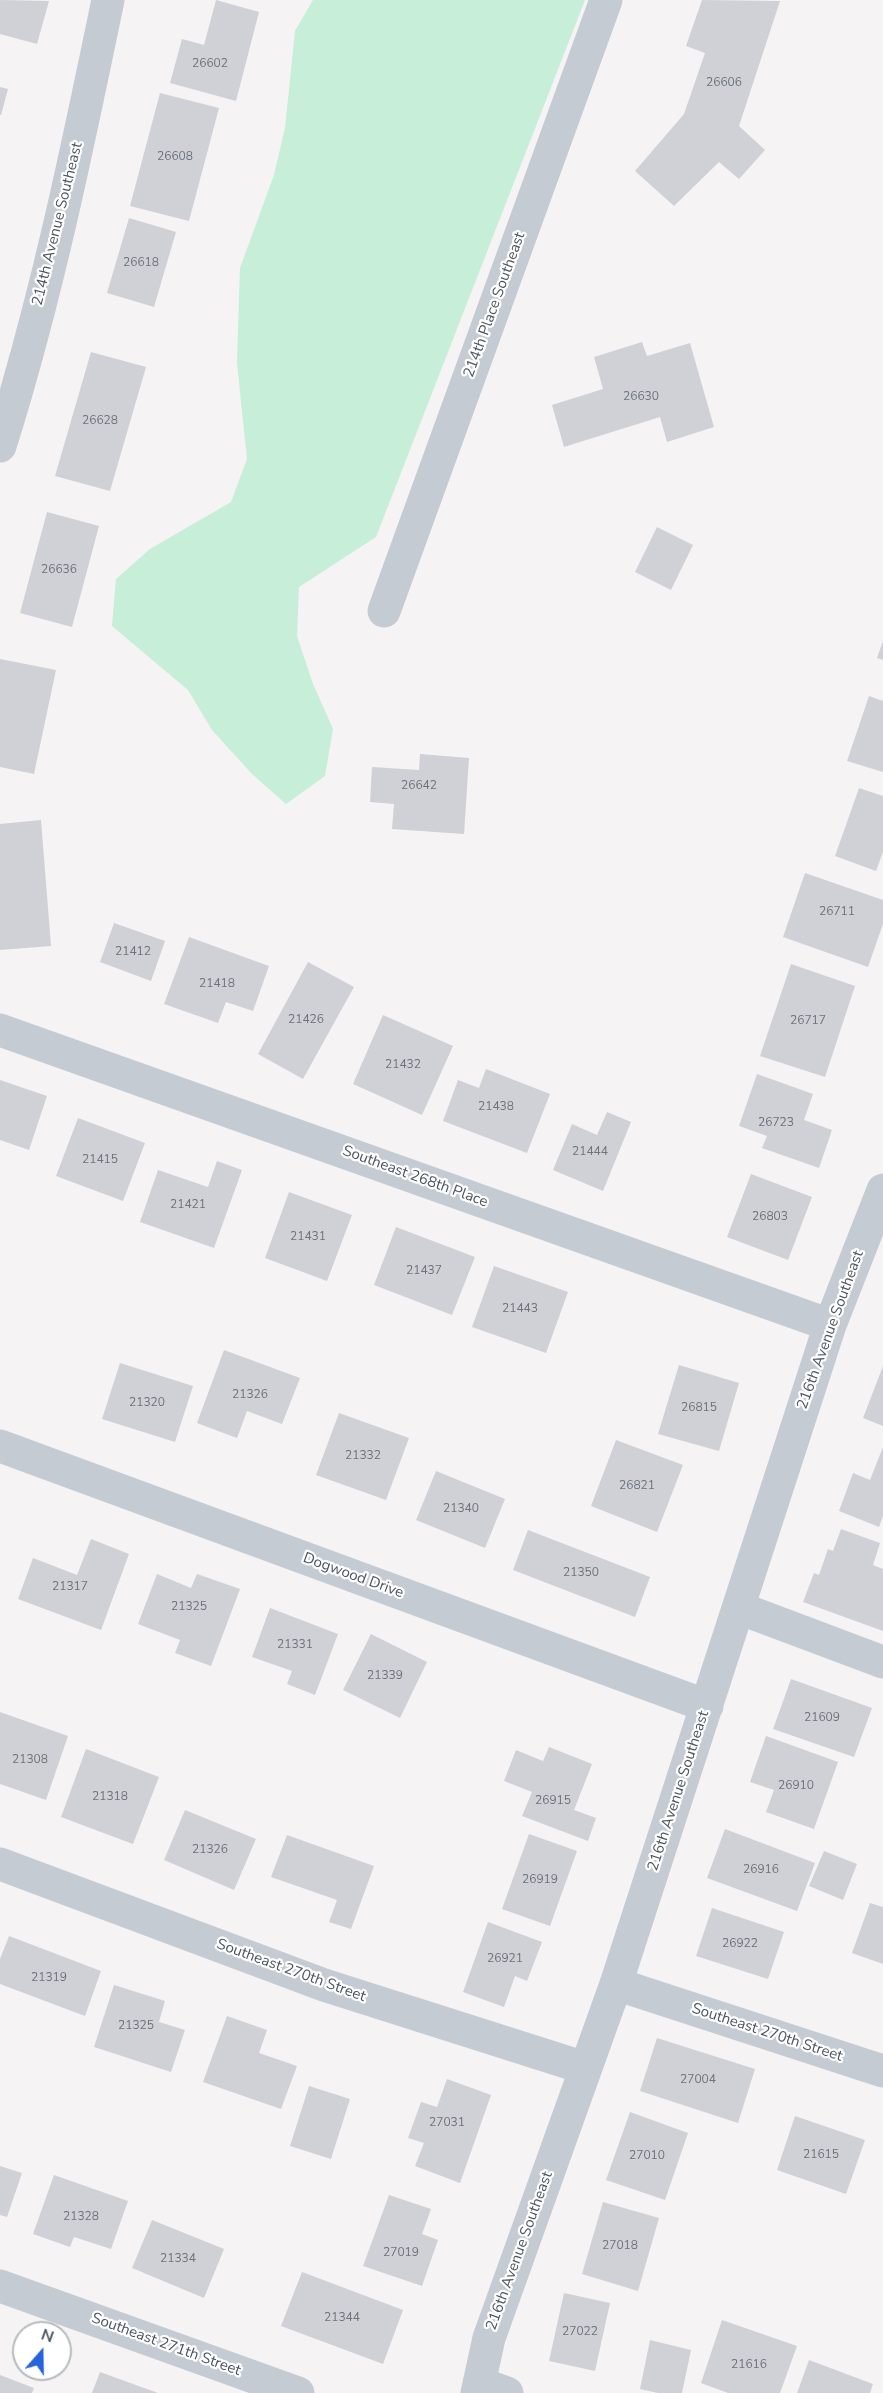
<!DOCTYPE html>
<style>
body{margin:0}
#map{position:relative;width:883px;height:2393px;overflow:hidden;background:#f5f3f3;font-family:"Nunito Sans",sans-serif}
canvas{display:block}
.north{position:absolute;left:12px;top:2321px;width:60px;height:60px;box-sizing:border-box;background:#fff;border:2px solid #b7bbbf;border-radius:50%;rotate:20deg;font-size:16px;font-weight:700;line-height:24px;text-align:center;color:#4b545f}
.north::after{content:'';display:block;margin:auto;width:21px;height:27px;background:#2764db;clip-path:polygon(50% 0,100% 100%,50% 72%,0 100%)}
</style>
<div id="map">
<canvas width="883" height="2393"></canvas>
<div class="north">N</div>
</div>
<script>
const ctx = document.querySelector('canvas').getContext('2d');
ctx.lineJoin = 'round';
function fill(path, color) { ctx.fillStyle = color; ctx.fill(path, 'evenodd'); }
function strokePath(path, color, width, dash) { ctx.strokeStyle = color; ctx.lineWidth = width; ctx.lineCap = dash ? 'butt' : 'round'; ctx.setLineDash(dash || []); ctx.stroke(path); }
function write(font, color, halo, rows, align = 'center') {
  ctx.font = font + ' "Nunito Sans",sans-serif'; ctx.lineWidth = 4.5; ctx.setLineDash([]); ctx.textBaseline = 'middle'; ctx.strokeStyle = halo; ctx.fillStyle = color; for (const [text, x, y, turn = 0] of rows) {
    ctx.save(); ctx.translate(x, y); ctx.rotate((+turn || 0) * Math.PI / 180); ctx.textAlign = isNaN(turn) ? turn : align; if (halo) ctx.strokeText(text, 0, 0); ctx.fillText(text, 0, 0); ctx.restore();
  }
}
const green = new Path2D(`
 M313,0H585L376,537L299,587L297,636L313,684L333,729L325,776L286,804L252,774L212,730L188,690L112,626L116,579L150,549L231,502L247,459L237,363L240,268L274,175L285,128L295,31Z`);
const building = new Path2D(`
 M0,0L49,1L37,44L0,34Z
 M216,0L259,12L236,101L170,83L182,39L204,45Z
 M702,0L780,1L739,126L765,150L739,179L719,162L674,206L635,171L684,114L705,53L686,46Z
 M0,87L8,89L1,115H0Z
 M160,93L219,108L189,221L130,206Z
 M129,218L176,232L154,307L107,293Z
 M642,342L647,356L690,343L714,427L667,442L660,417L564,447L552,405L603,389L594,357Z
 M91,352L146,367L110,491L55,476Z
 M47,512L99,526L72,627L20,613Z
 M657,527L693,545L671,590L635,572Z
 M883,641V660L877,658Z
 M0,659L56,670L34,774L0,767Z
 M869,696L883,701V772L847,761Z
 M420,754L469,758L464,834L392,829L394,804L370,802L372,767L419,770Z
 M859,788L883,796V852L876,871L835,856Z
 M41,820L51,946L0,950V824Z
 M805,873L883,900V924L868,967L783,937Z
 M114,923L165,941L151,981L100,962Z
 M189,937L269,966L253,1011L226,1002L218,1023L164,1004Z
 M308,962L354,987L303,1079L258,1054Z
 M791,964L855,986L825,1077L760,1056Z
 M383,1015L453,1046L422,1115L353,1084Z
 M486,1069L550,1094L527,1153L443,1121L458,1080L479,1088Z
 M757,1074L813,1094L804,1120L832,1130L819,1168L762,1148L767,1136L739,1126Z
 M0,1080L47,1096L29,1150L0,1140Z
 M607,1112L631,1122L603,1191L553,1170L572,1124L597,1135Z
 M78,1118L145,1143L123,1201L56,1176Z
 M217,1161L242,1170L214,1248L140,1222L158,1170L208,1187Z
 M751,1174L812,1197L788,1260L727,1237Z
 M289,1192L352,1215L327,1281L265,1258Z
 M396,1227L475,1257L452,1315L374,1285Z
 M494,1266L568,1292L546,1353L472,1327Z
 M224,1350L300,1378L282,1424L247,1411L237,1438L197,1423Z
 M120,1363L193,1386L175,1442L102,1419Z
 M679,1365L739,1383L719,1451L658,1434Z
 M883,1366V1426L863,1418Z
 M339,1413L409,1438L386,1500L316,1475Z
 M616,1440L683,1465L657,1532L591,1506Z
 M883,1447V1516L879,1527L839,1511L853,1473L870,1480Z
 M436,1471L505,1499L485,1548L416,1520Z
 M841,1529L880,1543L873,1565L883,1569V1631L803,1602L814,1573L819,1575L828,1549L833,1551Z
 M528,1530L650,1577L635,1617L513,1570Z
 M91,1539L129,1554L101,1630L18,1599L33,1558L77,1575Z
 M157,1574L191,1588L197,1574L240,1589L211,1666L175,1653L180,1640L138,1624Z
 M270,1608L338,1634L315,1695L287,1684L292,1671L252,1657Z
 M371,1634L427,1662L400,1718L343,1690Z
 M791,1679L872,1708L854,1757L773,1729Z
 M0,1712L68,1736L46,1800L0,1784Z
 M766,1736L838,1762L814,1829L766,1812L774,1790L750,1782Z
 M549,1747L592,1764L574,1810L596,1818L588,1841L522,1816L532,1792L504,1781L516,1750L543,1761Z
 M86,1749L159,1777L133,1844L61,1817Z
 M185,1810L256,1839L234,1890L164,1860Z
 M725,1829L815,1863L797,1911L707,1878Z
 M529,1834L577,1851L550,1926L502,1909Z
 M287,1835L374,1866L351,1929L329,1922L337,1900L271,1877Z
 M824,1851L857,1864L843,1900L809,1886Z
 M870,1903L883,1907V1964L852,1953Z
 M712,1908L784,1932L768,1979L696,1956Z
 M488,1922L542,1942L527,1981L515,1976L504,2007L463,1992Z
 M9,1936L101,1971L85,2016L0,1984V1959Z
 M114,1985L165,2001L159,2022L185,2030L171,2072L94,2047Z
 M227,2016L267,2030L259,2053L297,2066L281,2109L203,2082Z
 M657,2038L755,2069L738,2123L640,2091Z
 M447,2079L491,2095L460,2183L415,2166L424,2143L408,2138L421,2102L437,2107Z
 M309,2086L350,2099L331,2159L290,2146Z
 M630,2112L688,2133L665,2200L606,2180Z
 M795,2116L865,2140L846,2194L777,2170Z
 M0,2166L22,2173L7,2217L0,2215Z
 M54,2175L128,2201L111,2249L74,2237L70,2247L33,2234Z
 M389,2195L431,2209L422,2234L438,2240L422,2286L363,2266Z
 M603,2202L659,2218L638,2291L582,2274Z
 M152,2220L224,2249L204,2298L132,2268Z
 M302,2272L403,2310L383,2364L281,2326Z
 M564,2293L610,2303L595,2371L549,2361Z
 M722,2320L797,2346L780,2393H728L701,2383Z
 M650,2340L691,2350L682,2393H658L640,2389Z
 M809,2360L873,2384L870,2393H797Z
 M100,2372L158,2393H92Z
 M0,2375L34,2388L32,2393H0Z`);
const minor = new Path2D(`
 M0,446C46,300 77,150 108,0
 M384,611L606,0
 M0,1030L830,1325
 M0,1446L707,1706
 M739,1608L883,1662
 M0,1864L324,1985L585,2068
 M616,1984L883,2071
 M0,2286L298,2393
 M479,2383L507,2393
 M477,2393L489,2338L616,1984L830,1325L883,1190`);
const numberNames = [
 ["26602",210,64],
 ["26606",724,83],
 ["26608",175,157],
 ["26618",141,263],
 ["26630",641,397],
 ["26628",100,421],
 ["26636",59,570],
 ["26642",419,786],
 ["26711",837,912],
 ["21412",133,952],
 ["21418",217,984],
 ["21426",306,1020],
 ["26717",808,1021],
 ["21432",403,1065],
 ["21438",496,1107],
 ["26723",776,1123],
 ["21444",590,1152],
 ["21415",100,1160],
 ["21421",188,1205],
 ["26803",770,1217],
 ["21431",308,1237],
 ["21437",424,1271],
 ["21443",520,1309],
 ["21326",250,1395],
 ["21320",147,1403],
 ["26815",699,1408],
 ["21332",363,1456],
 ["26821",637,1486],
 ["21340",461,1509],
 ["21350",581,1573],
 ["21317",70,1587],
 ["21325",189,1607],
 ["21331",295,1645],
 ["21339",385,1676],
 ["21609",822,1718],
 ["21308",30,1760],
 ["26910",796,1786],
 ["21318",110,1797],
 ["26915",553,1801],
 ["21326",210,1850],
 ["26916",761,1870],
 ["26919",540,1880],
 ["26922",740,1944],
 ["26921",505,1959],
 ["21319",49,1978],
 ["21325",136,2026],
 ["27004",698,2080],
 ["27031",447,2123],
 ["21615",821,2155],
 ["27010",647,2156],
 ["21328",81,2217],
 ["27018",620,2246],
 ["27019",401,2253],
 ["21334",178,2259],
 ["21344",342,2318],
 ["27022",580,2332],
 ["21616",749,2365]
];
const streetNames = [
 ["214th Avenue Southeast",58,224,-76],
 ["214th Place Southeast",495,305,-70],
 ["Southeast 268th Place",415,1177,20],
 ["216th Avenue Southeast",831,1330,-70],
 ["Dogwood Drive",353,1576,20],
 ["216th Avenue Southeast",679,1791,-72],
 ["Southeast 270th Street",291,1971,20],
 ["Southeast 270th Street",767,2033,18],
 ["216th Avenue Southeast",520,2251,-70],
 ["Southeast 271th Street",166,2345,20]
];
fill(green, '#c6eed9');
fill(building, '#d0d1d6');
strokePath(minor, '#c5cbd3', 33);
write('12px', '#6c737d', null, numberNames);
write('15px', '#4b545f', '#fff', streetNames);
</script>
